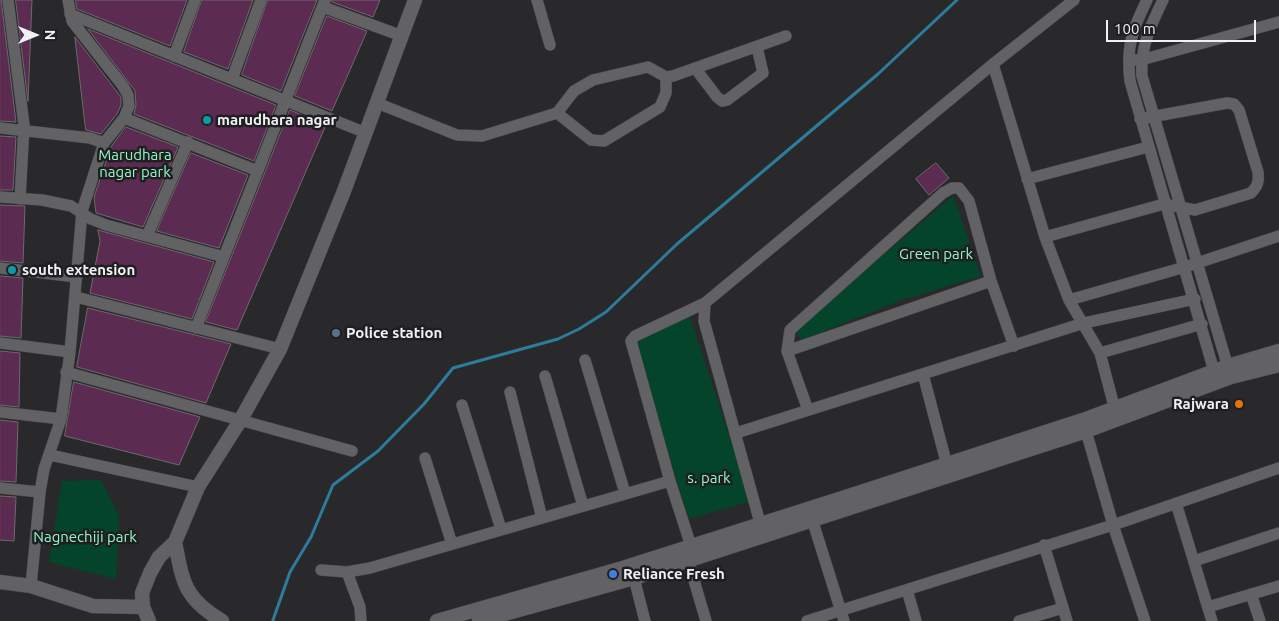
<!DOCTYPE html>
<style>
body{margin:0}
#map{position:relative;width:1279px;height:621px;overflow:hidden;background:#29292c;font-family:Ubuntu,sans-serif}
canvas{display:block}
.north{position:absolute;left:10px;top:10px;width:50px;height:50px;-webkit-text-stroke:4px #1f1f22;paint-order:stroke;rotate:90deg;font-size:14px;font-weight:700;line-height:20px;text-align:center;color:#f1f1f3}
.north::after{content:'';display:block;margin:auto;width:18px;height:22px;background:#f1f1f3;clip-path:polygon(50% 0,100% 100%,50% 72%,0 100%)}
.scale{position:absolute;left:1106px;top:20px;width:150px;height:22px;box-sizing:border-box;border:2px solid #f1f1f3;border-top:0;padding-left:6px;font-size:15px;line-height:18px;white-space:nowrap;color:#f1f1f3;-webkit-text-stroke:4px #1f1f22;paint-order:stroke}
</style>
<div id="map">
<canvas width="1279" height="621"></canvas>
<div class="north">N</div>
<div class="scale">100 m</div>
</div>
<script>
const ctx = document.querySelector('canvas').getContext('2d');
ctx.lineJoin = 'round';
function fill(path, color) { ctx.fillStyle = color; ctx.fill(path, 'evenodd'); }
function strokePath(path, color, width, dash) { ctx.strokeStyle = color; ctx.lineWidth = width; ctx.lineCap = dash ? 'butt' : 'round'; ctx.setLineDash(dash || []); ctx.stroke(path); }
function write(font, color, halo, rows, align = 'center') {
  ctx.font = font + ' Ubuntu,sans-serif'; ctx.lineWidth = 5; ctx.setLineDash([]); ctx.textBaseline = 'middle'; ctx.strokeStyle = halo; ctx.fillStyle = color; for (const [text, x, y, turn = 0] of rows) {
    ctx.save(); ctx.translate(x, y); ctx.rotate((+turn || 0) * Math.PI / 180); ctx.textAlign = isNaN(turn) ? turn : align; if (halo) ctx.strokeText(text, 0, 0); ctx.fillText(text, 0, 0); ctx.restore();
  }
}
const green = new Path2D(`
 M953,196L981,276L899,301L802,340L796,333L802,324Z
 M688,312L751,501L689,519L630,333Z
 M101,480L119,516L116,579L49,562L62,481Z`);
const stream = new Path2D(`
 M273,620L290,572L311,537L333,485L378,451L424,404L453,368L558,339L579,329L606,312L677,244L878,74L957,0`);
const building = new Path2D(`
 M0,0H1L16,122L0,121Z
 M16,0H32L28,101Z
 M76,0H187L170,46L77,9Z
 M202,0H253L228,69L184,52Z
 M268,0H317L281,91L242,75Z
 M332,0H380L373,17L332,2Z
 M327,16L367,31L332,111L295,96Z
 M88,29L276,105L254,161L134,114L136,105L135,91Z
 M75,37L121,97V105L117,114L101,134L86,130Z
 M290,110L326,125L237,330L206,322Z
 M126,127L178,147L143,227L96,213L94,197L111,147Z
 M0,136L16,137L13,190H0Z
 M191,153L248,175L219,248L157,231Z
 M936,163L949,178L929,195L916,179Z
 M0,205L25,206L23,263L0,261Z
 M98,230L214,262L192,319L90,293L100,241Z
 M0,276L23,278L21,338L0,336Z
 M88,308L231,344L206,403L77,367Z
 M0,351L20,353L19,407L0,405Z
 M74,382L200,417L179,465L65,436Z
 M0,420L18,422L16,482L0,481Z
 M0,496L16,497L14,541L0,540Z`);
const minor = new Path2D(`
 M8,0L24,125L20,199
 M537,0L550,45
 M1147,0C1132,30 1126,47 1130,81L1216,378
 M1163,0C1151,25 1140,47 1142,76L1230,374
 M323,7L402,36
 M70,14L366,133
 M174,56L195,0
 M1136,60H1141L1279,22
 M993,64L1045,237L1069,300L1100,353L1114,406
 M695,68L717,97L722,101L727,100L763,73L757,47
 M232,79L261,0
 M377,103L457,135L482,136L557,113L574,91L593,80L648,67L666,77L673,76L786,36
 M557,113L591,140L604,141L660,107L666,93V77
 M124,118L258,171
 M0,128L90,138L104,143
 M1027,179L1148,147
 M0,197L42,200L71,206L91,219L106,225L224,257
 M147,236L188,142
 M1045,237L1164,204L1195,210L1251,193C1258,186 1259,181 1258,172L1239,110L1234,104L1227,103L1140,119
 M0,268L77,277
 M76,297L280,349
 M1069,300L1185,267L1279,236
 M196,328L325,0
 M0,343L70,352
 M787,351L991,281
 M1100,353L1202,324
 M585,360L625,493
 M66,372L352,451
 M923,374L949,473
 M545,376L583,506
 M510,392L542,518
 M462,405L501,529
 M808,410L787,351L790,330L943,193L952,188H959L969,201L991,281L1014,346
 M0,412L61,419
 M1084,424L1113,525L1145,621
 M736,433L1084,323L1195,299
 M50,455L198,487
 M425,458L452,544
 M0,488L40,492
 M1176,503L1212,621
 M812,519L844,621
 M762,530L704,321L705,303L993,64L1074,0
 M1044,545L1067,621
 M691,546L670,481L631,341L635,336L705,303
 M688,560L706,621
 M1194,561L1279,533
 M321,570L347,572L370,568L670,481
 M347,572L360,607L361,621
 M634,578L645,621
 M31,586L40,492L44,469L61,419L70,352L82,211L104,143L124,118L129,106L128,95L123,86L72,21L68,0
 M907,590L916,621
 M1251,594L1260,621
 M1208,607L1279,586
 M807,621L1113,525L1279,468
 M1019,621L1063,608`);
const tertiary = new Path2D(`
 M175,542C183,583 184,598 222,621
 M0,582L31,586L93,606L143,607
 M149,621L143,607L142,593L150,573L159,557L175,542L198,487L240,421L280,349L344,191L415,0
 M437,621L623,568L852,495L1083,420L1228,366L1279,351
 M479,621L634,578L1086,431L1231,377L1279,365`);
const markers = [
 [207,120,5,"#0f9aa8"],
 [12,270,5,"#0f9aa8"],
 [336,333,5,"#5c6f8a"],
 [1239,404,5,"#e8710a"],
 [613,574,5,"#3f7fe0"]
];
const poiNames = [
 ["marudhara nagar",217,120],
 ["south extension",22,270],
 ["Police station",346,333],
 ["Rajwara",1229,404,"right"],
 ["Reliance Fresh",623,574]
];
const parkNames = [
 ["Marudhara",135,155],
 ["nagar park",135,172],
 ["Green park",936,254],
 ["s. park",709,478],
 ["Nagnechiji park",85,537]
];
fill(green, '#04442b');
strokePath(stream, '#2e7c9c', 3);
fill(building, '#5c2b52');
strokePath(building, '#6d6a6c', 1);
strokePath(minor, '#48474a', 12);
strokePath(tertiary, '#48474a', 15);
strokePath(minor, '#626265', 11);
strokePath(tertiary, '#626265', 14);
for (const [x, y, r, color] of markers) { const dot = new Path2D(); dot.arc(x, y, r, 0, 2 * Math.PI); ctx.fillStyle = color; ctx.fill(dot); strokePath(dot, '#1f1f22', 2); }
write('bold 15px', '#f1f1f3', '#1f1f22', poiNames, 'left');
write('15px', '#93f7c3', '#1f1f22', parkNames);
</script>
